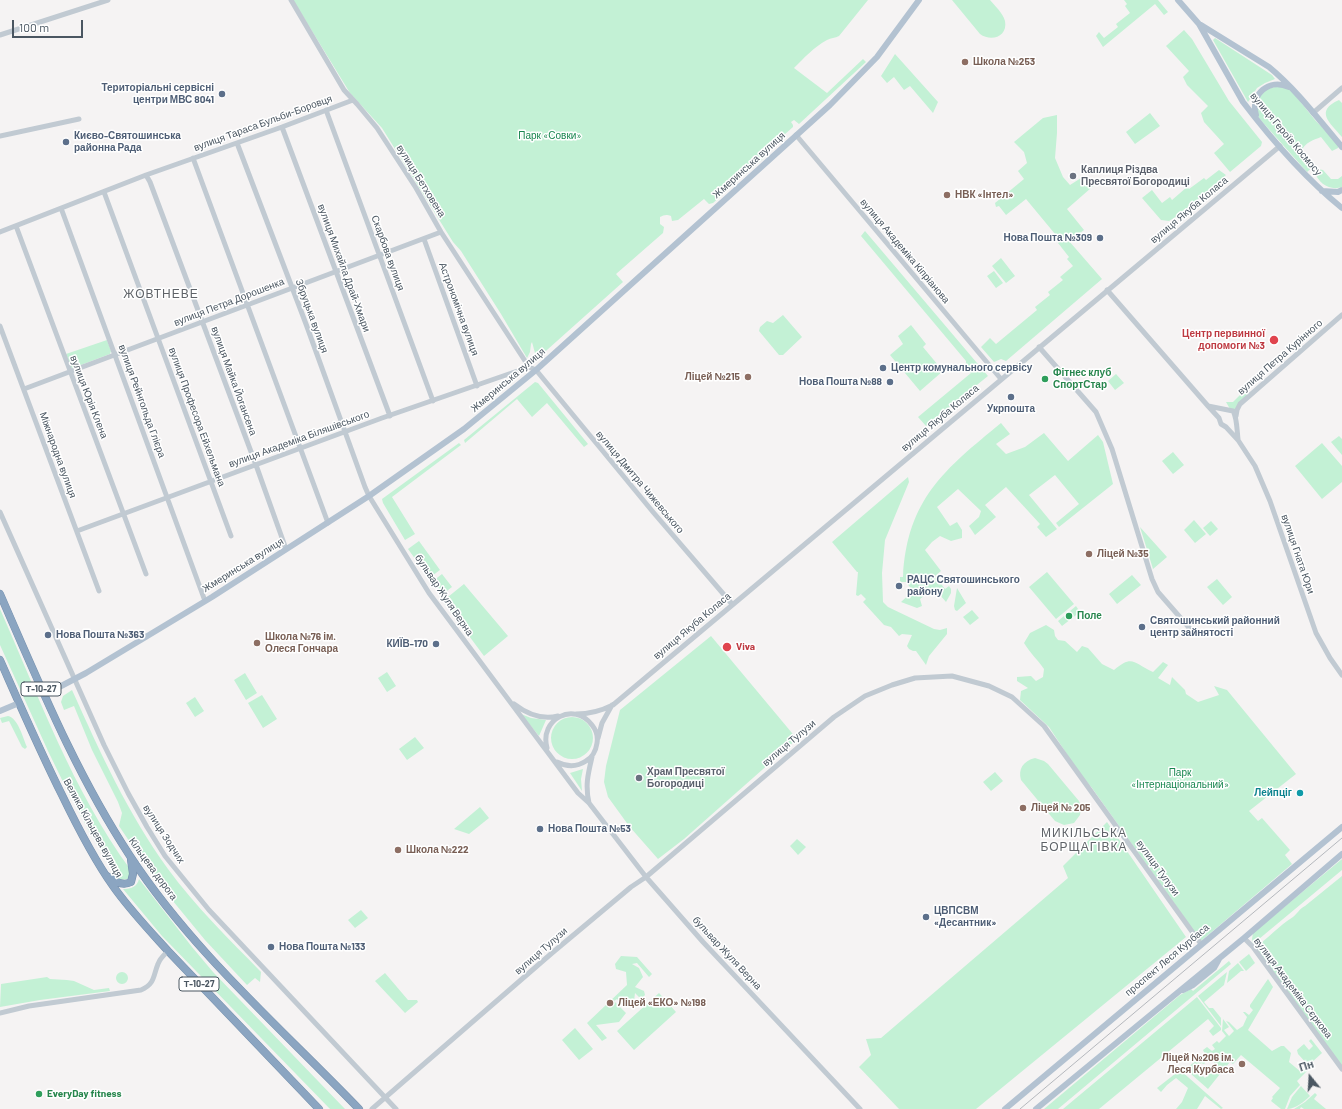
<!DOCTYPE html>
<meta charset="utf-8">
<style>
body{margin:0}
#map{position:relative;width:1342px;height:1109px;overflow:hidden;background:#f5f3f3;font-family:Barlow,sans-serif}
canvas{display:block}
.north{position:absolute;left:1290px;top:1057px;width:40px;height:40px;-webkit-text-stroke:3px #fff;paint-order:stroke;rotate:342deg;font-size:11px;font-weight:700;line-height:16px;text-align:center;color:#4a5661}
.north::after{content:'';display:block;margin:auto;width:14px;height:18px;background:#4a5661;clip-path:polygon(50% 0,100% 100%,50% 72%,0 100%)}
.scale{position:absolute;left:12px;top:20px;width:71px;height:18px;box-sizing:border-box;border:2px solid #4a5661;border-top:0;padding-left:5px;font-size:12px;line-height:14px;white-space:nowrap;color:#4a5661;-webkit-text-stroke:3px #fff;paint-order:stroke}
</style>
<div id="map">
<canvas width="1342" height="1109"></canvas>
<div class="north">Пн</div>
<div class="scale">100 m</div>
</div>
<script>
const ctx = document.querySelector('canvas').getContext('2d');
ctx.lineJoin = 'round';
function fill(path, color) { ctx.fillStyle = color; ctx.fill(path, 'evenodd'); }
function strokePath(path, color, width, dash) { ctx.strokeStyle = color; ctx.lineWidth = width; ctx.lineCap = dash ? 'butt' : 'round'; ctx.setLineDash(dash || []); ctx.stroke(path); }
function write(font, color, halo, rows, align = 'center') {
  ctx.font = font + ' Barlow,sans-serif'; ctx.lineWidth = 3; ctx.setLineDash([]); ctx.textBaseline = 'middle'; ctx.strokeStyle = halo; ctx.fillStyle = color; for (const [text, x, y, turn = 0] of rows) {
    ctx.save(); ctx.translate(x, y); ctx.rotate((+turn || 0) * Math.PI / 180); ctx.textAlign = isNaN(turn) ? turn : align; if (halo) ctx.strokeText(text, 0, 0); ctx.fillText(text, 0, 0); ctx.restore();
  }
}
const green = new Path2D(`
 M293,0H868L839,36C835,38 831,38 827,40C814,47 804,58 794,68L827,93L863,59L866,62L799,124L794,120L791,122L793,125V127L767,150L764,147L760,151L765,157L713,203L709,204L704,199L678,220L672,221L671,216C666,214 664,215 660,217V224L664,227L663,233L616,274L623,282L538,358L535,353L532,342L531,344L530,352L527,358L501,314L461,251L453,242L382,128L350,93Z
 M952,0H990C995,6 1003,13 1005,21C1008,37 991,42 980,34Z
 M1124,0H1158L1168,12L1164,15L1155,4L1103,47L1096,36L1099,32L1104,38L1118,27L1116,24L1130,13L1125,6L1127,4Z
 M1184,30L1192,39L1229,101L1262,142L1261,146L1230,172L1214,153L1224,144L1204,122L1201,113L1208,106L1187,85L1183,77L1189,71L1166,46Z
 M1215,38L1272,75L1275,79L1265,83L1257,88L1248,102L1213,40Z
 M895,54L938,102L933,113L910,86L904,90L894,77L887,83L881,76Z
 M1279,86L1291,90L1315,120L1339,145L1338,148L1332,151L1321,137C1313,140 1305,143 1302,150L1314,166L1307,172L1258,117L1257,102L1258,97L1267,89Z
 M1339,100L1342,103V137C1330,123 1314,111 1339,100Z
 M1150,113L1160,126L1135,144L1126,132Z
 M1057,115V133L1055,158L1063,177L1070,185L1081,178L1099,181L1067,209L1084,230L1069,241L1102,279L1006,361L1001,359L994,362L981,347L990,338L996,344L1037,310L1035,307L1050,295L1048,292L1063,280L1060,277L1073,266L1067,259L1069,257L1058,243L1060,240L1026,199L1006,215L999,206L996,207L995,203L1024,179L1018,171L1027,163L1024,152L1014,142L1043,118Z
 M1318,169L1323,170L1331,179H1338L1342,176V187C1331,191 1318,184 1315,172Z
 M1219,170L1226,175L1182,213L1169,221L1161,220L1142,198L1152,190L1162,203L1170,197L1172,200L1187,187L1189,189L1204,178L1206,180Z
 M865,231L988,376L926,426L918,417L971,373L966,368V361L861,236Z
 M1001,258L1015,276L1006,283L992,266Z
 M994,271L1003,283L996,288L987,276Z
 M783,315L802,337L783,355H779L759,331L760,327L767,321L773,323Z
 M911,325L926,344L923,347L943,371L920,391L890,355L903,344L898,336Z
 M107,340L111,351L110,354L73,368H71L66,354Z
 M1116,374L1124,383L1115,390L1108,381Z
 M535,382L538,383L588,444L584,447L547,403L532,417L517,399L465,443L464,440Z
 M1247,392L1249,394L1236,413L1230,409L1226,402H1233L1241,394Z
 M1001,423L1010,434L996,444L1006,454L1025,447L1044,433L1068,461L1098,435L1103,442L1113,484L1059,527L1056,523L1079,504L1055,475L1029,495L1057,529L1046,537L1037,527L1040,524L1006,487L985,505L996,517L975,535L969,526L979,517L981,511L958,489L937,507L950,526L957,522L962,530V538L951,541L940,536L932,542L925,550L941,571L935,576L945,589L949,586L951,589V593L946,602L934,588L920,599L922,606L917,608L901,602L913,591L906,582H900V577H903C907,499 945,469 1001,423Z
 M1339,436L1342,439V455L1331,442Z
 M459,443L461,445L392,497L415,534L405,540L383,503L382,499Z
 M1322,443L1342,466V482L1322,499L1295,466Z
 M1173,452L1184,465L1173,474L1162,461Z
 M908,477L909,482L885,540L882,573L883,602L888,607L934,629L940,630L947,628V634L929,656L926,665L916,651H913L909,649L907,646L912,635L902,634L899,636L891,627L884,625L863,602L866,599L861,594L858,596L856,595L858,572H857L832,542Z
 M1194,520L1206,534L1195,543L1184,530Z
 M1211,521L1218,529L1210,536L1203,528Z
 M1140,527L1167,557L1153,569Z
 M419,541L440,570L429,578L408,549Z
 M1047,572L1074,604L1056,619L1029,587Z
 M442,574L452,587L443,594L433,581Z
 M1132,575L1141,585L1117,604L1109,594Z
 M1217,579L1232,597L1223,605L1207,587Z
 M464,584L508,636L484,656L443,601Z
 M957,588L966,603L957,611L955,610L954,606Z
 M1076,606L1080,612L1062,626L1058,621Z
 M0,609C39,697 73,791 130,869V878L128,879L119,880L116,877L88,829L67,790L48,751L0,645Z
 M972,610L979,618L970,625L963,617Z
 M1046,625L1054,630L1055,636L1058,640L1065,641L1077,652L1082,646L1088,648L1102,664L1114,670C1133,654 1133,663 1153,672L1163,662L1168,665L1158,678L1170,685L1172,677L1185,690L1186,694L1198,702L1219,695L1214,686L1227,690L1296,774L1249,811L1258,821L1262,818L1290,850L1285,855L1292,864L1201,941L1092,788L1080,774L1049,727L1020,700L1021,691L1028,688L1017,681V677L1031,676L1036,681L1043,677L1044,669C1038,660 1030,653 1024,643L1030,633Z
 M711,636L797,739L684,839L658,859L629,826L608,797L604,782L606,766L620,710Z
 M387,672L396,686L387,692L378,678Z
 M245,673L257,693L246,700L234,680Z
 M72,690C100,752 128,814 168,869C195,906 229,939 261,972L260,982L255,978L247,985L205,940L154,878L119,826L122,813L118,802L92,750L74,706L64,710L61,702L63,696Z
 M262,695L277,719L263,728L248,703Z
 M195,697L204,711L195,717L186,703Z
 M521,714L531,718L546,720L539,736Z
 M8,716C18,718 23,738 27,747L25,749L22,747L9,721L2,723L0,718Z
 M551 738a21 21 0 1 1 42 0a21 21 0 1 1-42 0Z
 M415,737L424,748L407,760L399,749Z
 M1035,758L1044,761L1048,764L1079,801L1081,806L1080,815L1074,823L1064,825L1055,821L1021,780C1018,769 1023,761 1035,758Z
 M583,769L581,779L582,791L570,773Z
 M995,772L1003,781L991,791L983,782Z
 M480,807L489,818L469,834L454,829Z
 M1107,822L1186,937L976,1109H899L859,1067L871,1055L866,1039L881,1038L1068,878L1063,866Z
 M797,839L806,847L798,855L790,846Z
 M1342,859V870L1253,944L1252,939L1253,933Z
 M1342,876V1067L1255,948C1268,938 1280,925 1293,917C1297,914 1300,908 1305,906Z
 M139,879L192,947L213,972L345,1109H330L162,936L123,889C131,889 137,887 139,879Z
 M361,910L368,918L355,928L348,920Z
 M1249,954L1255,963L1246,971L1239,962Z
 M621,956L637,957L652,974L649,977L637,963L632,964L639,968L643,977L635,987L644,991L645,995L641,999L635,993L634,1001L625,1006L617,999L614,1001L626,1013L619,1022L596,1025L607,1038L602,1041L587,1023L627,985L626,972L616,969L615,964Z
 M1229,961L1231,964L1058,1109H1044L1180,995L1191,989L1193,991Z
 M1238,963L1244,971H1241L1227,983L1229,971Z
 M1227,972L1224,985L1204,1002L1209,1008H1213L1221,1018V1026L1198,996Z
 M116 978a6 6 0 1 1 12 0a6 6 0 1 1-12 0Z
 M385,973L408,1000H417L418,1002L405,1013L375,981Z
 M47,977L50,979L67,980L74,981L94,990L109,988L110,991L40,1000L0,1007L1,984Z
 M1268,979L1273,987L1248,1030L1272,1051L1281,1046H1284L1291,1053L1289,1062L1301,1072L1308,1065L1298,1054L1297,1050L1304,1044L1309,1050L1313,1046L1309,1041L1311,1039L1322,1053L1311,1063L1309,1069L1297,1081L1300,1085L1290,1096L1285,1109H1281L1271,1101L1273,1098L1272,1097L1280,1088L1241,1055L1233,1064L1230,1062L1225,1068H1221L1214,1063L1217,1058L1213,1055L1210,1058H1207L1203,1050L1207,1047L1212,1051L1215,1049L1212,1045L1217,1041L1219,1043L1226,1036L1222,1031L1223,1019L1229,1027L1224,1030L1229,1036L1234,1031L1226,1021L1229,1022L1237,1030L1243,1026L1247,1017L1243,1012H1245L1249,1015L1253,1010L1250,1007V1005Z
 M659,993L676,1012L634,1050L617,1031Z
 M1197,997L1221,1028V1030L1213,1036L1209,1031L1214,1026L1208,1019L1099,1109H1063Z
 M575,1028L593,1049L579,1060L562,1040Z
 M1197,1057L1204,1059L1205,1063L1204,1064L1201,1063L1196,1069L1205,1078L1209,1074L1207,1073L1211,1067H1214L1220,1072V1074L1208,1089L1183,1067L1187,1068L1198,1059Z
 M1180,1070L1223,1108L1221,1109L1205,1096L1197,1109H1176L1182,1102L1188,1088L1176,1078L1167,1085L1161,1092L1157,1088Z
 M1301,1086L1310,1096C1304,1102 1295,1109 1287,1109L1292,1097Z
 M1315,1093L1317,1095L1314,1099L1326,1109H1304L1301,1107L1300,1109H1294L1305,1102Z`);
const minor = new Path2D(`
 M291,0L344,90L357,104L377,128L416,188L441,232L529,367L536,370L653,512L732,604
 M0,35L108,0
 M326,110L433,401
 M1313,113L1342,88
 M282,127L390,416
 M796,135L1001,379
 M0,136L79,119
 M237,143L306,324L365,487L369,496L429,593L578,793L589,803L646,877L703,942L860,1109
 M193,158L328,523
 M146,175L150,182L256,465L286,549
 M104,192L231,536
 M61,208L205,601
 M16,226L146,574
 M0,232L146,175L282,127L353,100
 M424,239L477,386
 M1107,290L1208,406L1219,418L1221,424L1226,427L1238,440L1255,466L1270,501L1316,633L1330,658L1342,675
 M0,326L99,591
 M1039,347L1096,412L1112,449L1152,579L1158,592L1192,631
 M24,389L441,232
 M1208,406L1233,411C1237,417 1237,431 1238,439
 M1236,416L1237,410L1240,404L1342,315
 M0,512L104,745L128,793L147,827L165,856L209,910L396,1109
 M77,531L382,418L529,367
 M514,704C527,714 542,720 558,716
 M576,714C590,714 601,711 613,705L1280,146
 M598,738L602,723L612,705
 M547,748C539,719 574,701 592,725C596,730 598,737 597,743C596,750 593,757 586,761C577,767 567,767 557,762
 M589,803C585,785 588,774 592,757
 M1244,938L1253,947L1342,1069
 M0,1013L29,1006L141,990C155,984 153,976 158,964C160,958 164,955 168,951
 M372,1109L552,953L631,887L646,877L834,717L865,696L892,685L915,678L952,676L989,686L1012,697L1044,726L1201,944`);
const major = new Path2D(`
 M1178,0L1199,24L1243,102C1272,140 1305,178 1342,208
 M1201,25L1269,67C1297,90 1319,120 1342,147
 M1256,115C1250,94 1269,78 1289,87
 M1322,191L1338,192L1342,190
 M44,695L86,673L212,597L369,496L464,429L536,370L830,105L877,57L919,0
 M0,711L19,703
 M1183,990L1193,985L1214,968L1219,959
 M1005,1109L1342,827
 M1036,1109L1244,938L1342,854`);
const highway = new Path2D(`
 M0,594C39,683 76,774 130,856C193,952 280,1027 359,1109
 M0,660C20,705 40,751 62,795C77,826 93,858 113,886C129,909 149,930 168,951L319,1109
 M109,877C115,882 123,886 131,882L133,874L131,860`);
const tram = new Path2D(`
 M1020,1109L1342,838`);
const markers = [
 [965,62,4,"#8d6e63"],
 [222,94,4,"#5c6f8a"],
 [66,142,4,"#5c6f8a"],
 [1073,176,4,"#6b7280"],
 [947,195,4,"#8d6e63"],
 [1100,238,4,"#5c6f8a"],
 [1274,340,5,"#e0444e"],
 [883,368,4,"#5c6f8a"],
 [748,377,4,"#8d6e63"],
 [1045,379,4,"#2e9e5b"],
 [890,382,4,"#5c6f8a"],
 [1011,397,4,"#5c6f8a"],
 [1089,554,4,"#8d6e63"],
 [899,586,4,"#5c6f8a"],
 [1069,616,4,"#2e9e5b"],
 [1142,627,4,"#5c6f8a"],
 [48,635,4,"#5c6f8a"],
 [257,643,4,"#8d6e63"],
 [436,644,4,"#5c6f8a"],
 [727,647,5,"#e0444e"],
 [639,778,4,"#6b7280"],
 [1300,793,4,"#0f9aa8"],
 [1023,808,4,"#8d6e63"],
 [540,829,4,"#5c6f8a"],
 [398,850,4,"#8d6e63"],
 [926,917,4,"#5c6f8a"],
 [271,947,4,"#5c6f8a"],
 [610,1003,4,"#8d6e63"],
 [1242,1064,4,"#8d6e63"],
 [39,1094,4,"#2e9e5b"]
];
const shields = [
 [41,689,40],
 [199,984,40]
];
const shieldNames = [
 ["Т-10-27",41,689],
 ["Т-10-27",199,984]
];
const educationNames = [
 ["Школа №253",973,62],
 ["НВК «Інтел»",955,195],
 ["Ліцей №215",740,377,"right"],
 ["Ліцей №35",1097,554],
 ["Школа №76 ім.",265,637],
 ["Олеся Гончара",265,649],
 ["Ліцей № 205",1031,808],
 ["Школа №222",406,850],
 ["Ліцей «ЕКО» №198",618,1003],
 ["Ліцей №206 ім.",1234,1058,"right"],
 ["Леся Курбаса",1234,1070,"right"]
];
const serviceNames = [
 ["Територіальні сервісні",214,88,"right"],
 ["центри МВС 8041",214,100,"right"],
 ["Києво-Святошинська",74,136],
 ["районна Рада",74,148],
 ["Нова Пошта №309",1092,238,"right"],
 ["Центр комунального сервісу",891,368],
 ["Нова Пошта №88",882,382,"right"],
 ["Укрпошта",1011,409,"center"],
 ["РАЦС Святошинського",907,580],
 ["району",907,592],
 ["Святошинський районний",1150,621],
 ["центр зайнятості",1150,633],
 ["Нова Пошта №363",56,635],
 ["КИЇВ-170",428,644,"right"],
 ["Нова Пошта №53",548,829],
 ["ЦВПСВМ",934,911],
 ["«Десантник»",934,923],
 ["Нова Пошта №133",279,947]
];
const streetNames = [
 ["вулиця Тараса Бульби-Боровця",263,123,-20],
 ["вулиця Героїв Космосу",1286,134,50],
 ["Жмеринська вулиця",749,165,-42],
 ["вулиця Бетховена",421,181,58],
 ["вулиця Якуба Коласа",1189,210,-40],
 ["вулиця Академіка Кіпріанова",905,251,50],
 ["Скарбова вулиця",388,253,70],
 ["вулиця Михайла Драй-Хмари",344,268,70],
 ["вулиця Петра Дорошенка",229,302,-21],
 ["Астрономічна вулиця",459,309,70],
 ["Збруцька вулиця",312,316,70],
 ["вулиця Петра Курінного",1280,357,-41],
 ["Жмеринська вулиця",508,380,-40],
 ["вулиця Майка Йогансена",234,381,70],
 ["вулиця Юрія Клена",89,397,69],
 ["вулиця Рейнгольда Глієра",142,401,70],
 ["вулиця Професора Ейхельмана",197,417,70],
 ["вулиця Якуба Коласа",940,418,-40],
 ["вулиця Академіка Біляшівського",299,439,-20],
 ["Міжнародна вулиця",58,455,70],
 ["вулиця Дмитра Чижевського",640,482,50],
 ["вулиця Гната Юри",1298,554,71],
 ["Жмеринська вулиця",243,565,-32],
 ["бульвар Жуля Верна",444,595,56],
 ["вулиця Якуба Коласа",692,626,-40],
 ["вулиця Тулузи",789,743,-40],
 ["Велика Кільцева вулиця",93,828,61],
 ["вулиця Зодчих",164,834,57],
 ["вулиця Тулузи",1158,868,54],
 ["Кільцева дорога",153,869,54],
 ["вулиця Тулузи",541,951,-41],
 ["бульвар Жуля Верна",727,953,47],
 ["проспект Леся Курбаса",1167,960,-40],
 ["вулиця Академіка Сєркова",1293,988,53]
];
const parkNames = [
 ["Парк «Совки»",550,136],
 ["Парк",1180,773],
 ["«Інтернаціональний»",1180,785]
];
const worshipNames = [
 ["Каплиця Різдва",1081,170],
 ["Пресвятої Богородиці",1081,182],
 ["Храм Пресвятої",647,772],
 ["Богородиці",647,784]
];
const healthNames = [
 ["Центр первинної",1265,334],
 ["допомоги №3",1265,346],
 ["Viva",736,647,"left"]
];
const leisureNames = [
 ["Фітнес клуб",1053,373],
 ["СпортСтар",1053,385],
 ["Поле",1077,616],
 ["EveryDay fitness",47,1094]
];
const cultureNames = [
 ["Лейпціг",1292,793]
];
const quarterNames = [
 ["ЖОВТНЕВЕ",161,294],
 ["МИКІЛЬСЬКА",1084,833],
 ["БОРЩАГІВКА",1084,847]
];
fill(green, '#c3f1d5');
strokePath(highway, '#7690ad', 8);
strokePath(minor, '#c1cad2', 5);
strokePath(major, '#b3c2d1', 6);
strokePath(highway, '#8ba5c1', 7);
strokePath(tram, '#b5b8bd', 1);
for (const [x, y, r, color] of markers) { const dot = new Path2D(); dot.arc(x, y, r, 0, 2 * Math.PI); ctx.fillStyle = color; ctx.fill(dot); strokePath(dot, '#fff', 1.5); }
for (const [x, y, w] of shields) { const box = new Path2D(); box.roundRect(x - w / 2, y - 7, w, 14, 3); ctx.fillStyle = '#fff'; ctx.fill(box); strokePath(box, '#4a5661', 1); }
write('bold 9px', '#4a5661', null, shieldNames);
write('bold 10px', '#785e54', '#fff', educationNames, 'left');
write('bold 10px', '#4e5e75', '#fff', serviceNames, 'left');
write('10px', '#4a5661', '#fff', streetNames);
write('10px', '#17864f', '#fff', parkNames);
write('bold 10px', '#5b616d', '#fff', worshipNames, 'left');
write('bold 10px', '#be3a42', '#fff', healthNames, 'right');
write('bold 10px', '#27864d', '#fff', leisureNames, 'left');
write('bold 10px', '#0d838f', '#fff', cultureNames, 'right');
ctx.letterSpacing = '1px';
write('12px', '#5f6368', '#fff', quarterNames);
ctx.letterSpacing = '0px';
</script>
